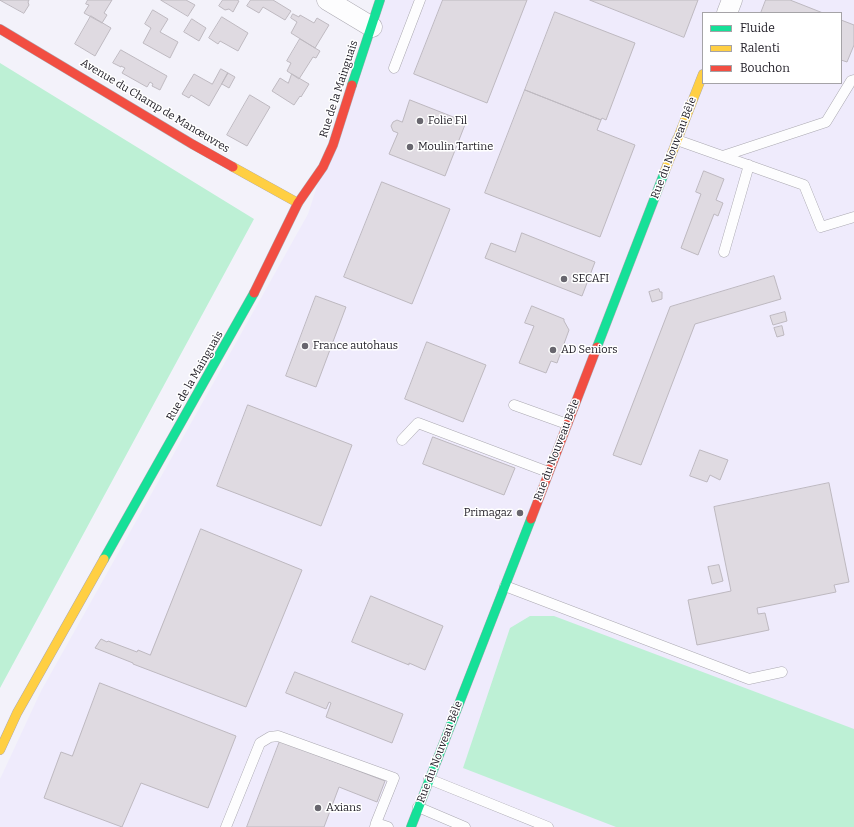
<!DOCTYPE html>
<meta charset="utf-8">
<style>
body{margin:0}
#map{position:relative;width:854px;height:827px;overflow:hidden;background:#f3f2fa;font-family:Bitter,serif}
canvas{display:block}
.legend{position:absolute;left:702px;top:12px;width:140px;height:72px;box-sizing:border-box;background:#fff;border:1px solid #a5a3a7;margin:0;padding:5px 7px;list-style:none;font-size:12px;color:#1d1a23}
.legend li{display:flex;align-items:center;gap:8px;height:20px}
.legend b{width:20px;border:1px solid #a5a3a7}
</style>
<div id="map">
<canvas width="854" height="827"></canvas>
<ul class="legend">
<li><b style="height:5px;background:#16e098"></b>Fluide</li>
<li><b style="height:5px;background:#ffcf43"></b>Ralenti</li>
<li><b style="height:5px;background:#f24e42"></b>Bouchon</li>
</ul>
</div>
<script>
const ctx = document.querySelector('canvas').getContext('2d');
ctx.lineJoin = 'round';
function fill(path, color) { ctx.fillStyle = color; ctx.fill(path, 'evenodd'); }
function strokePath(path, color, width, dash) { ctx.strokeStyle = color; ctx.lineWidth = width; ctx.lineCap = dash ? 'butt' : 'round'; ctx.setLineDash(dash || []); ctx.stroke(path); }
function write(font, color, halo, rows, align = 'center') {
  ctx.font = font + ' Bitter,serif'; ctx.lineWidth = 3; ctx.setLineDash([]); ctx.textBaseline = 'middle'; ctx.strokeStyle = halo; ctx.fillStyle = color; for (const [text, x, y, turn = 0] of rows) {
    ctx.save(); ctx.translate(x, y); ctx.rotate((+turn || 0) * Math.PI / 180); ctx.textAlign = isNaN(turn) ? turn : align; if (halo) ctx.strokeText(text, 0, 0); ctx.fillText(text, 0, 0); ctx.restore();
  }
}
const built = new Path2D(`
 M377,0H854V827H0V779L41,691L308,214ZM703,13H841V83H703Z`);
const green = new Path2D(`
 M0,63L254,219L0,688Z
 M530,616H554L854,729V827H616L463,768L510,628Z`);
const building = new Path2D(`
 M0,0H29L28,2L29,5L24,13Z
 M88,0H112L104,13L107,15L102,23L84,13L89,5L86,4Z
 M161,0H186L195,5L188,16Z
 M223,0H237L239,1L233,12L229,9L225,10L219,6Z
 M251,0H273L291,11L285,20L263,7L259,13L247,6Z
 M443,0H527L487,103L414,74Z
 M590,0H698L684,37Z
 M766,0H790L823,13H761Z
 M153,10L168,19L160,32L178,42L170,58L143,43L151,28L145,24Z
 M555,12L635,43L606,120L602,118L601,120L525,90Z
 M293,14L299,17L300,15L314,23L317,18L329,25L315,48L291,33L297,22L291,18Z
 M91,16L111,28L95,56L75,44Z
 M222,17L248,33L238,51L220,41L218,44L209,38Z
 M192,19L206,28L199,41L184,32Z
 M841,20L854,25V45L847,62L841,60Z
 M300,39L320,51L316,58L313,57L299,79L287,71L291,63L287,61Z
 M121,50L167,76L160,90L152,86L153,84L150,82L147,87L122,73L125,68L121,66V67L113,63Z
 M221,69L228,73L209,106L191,95L189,98L182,94L194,74L212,84Z
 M228,73L235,77L229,88L222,84Z
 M292,74L309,84L301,97L300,96L294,105L272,91L280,78L288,83Z
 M525,90L601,120L597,130L635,145L600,237L485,193Z
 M250,95L270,107L247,146L227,135Z
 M410,100L466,122L445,176L389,154L398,133L393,131L391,126L393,122L397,120L402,122Z
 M704,171L724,179L716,200L723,203L718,216L714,214L698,255L681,248L701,194L696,192Z
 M382,182L450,209L412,304L344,277Z
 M522,233L595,262L582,296L485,258L491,243L515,252Z
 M774,276L781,299L695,324L641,465L613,455L670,307Z
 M659,289L660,292H662V299L652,302L649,292Z
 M316,296L346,307L316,387L286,376Z
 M532,306L564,319V321L569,330L557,363L551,361L546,373L519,363L534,326L525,323Z
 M785,312L787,321L773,325L770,316Z
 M782,326L784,335L777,337L774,328Z
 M427,342L486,365L463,422L405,399Z
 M248,405L352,445L321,526L217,486Z
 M433,437L515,468L504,495L423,464Z
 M700,450L728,460L720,480L710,475L707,482L690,476Z
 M829,483L849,582L834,585L836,592L757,608L758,614L765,613L769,630L697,645L688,600L731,591L714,507Z
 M201,529L302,570L246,707L133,664V663L95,648L101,639L107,642L108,641L137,652L138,650L150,655Z
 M719,565L723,581L712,584L708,567Z
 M371,596L443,626L425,670L409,663V665L352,642Z
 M295,672L403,714L392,743L326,717L331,703L329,702L326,709L286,693Z
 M100,683L236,736L208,808L141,783L122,827L44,798L61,752L72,756Z
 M280,741L385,781L377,802L339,787L324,827H247Z`);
const lane = new Path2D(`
 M394,68L420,0
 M677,140L804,185L821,227L854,217
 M723,156L826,122L851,81L854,80
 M724,252L749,165
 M514,405L567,424
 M402,440L418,423L548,472
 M505,586L749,679L782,672
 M429,779L548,827
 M418,807L465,827
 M226,827L260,743L270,737L278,736L394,778L376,823
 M375,827L376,823L388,827`);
const street = new Path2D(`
 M327,0L372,27
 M727,13L732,0`);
const fast = new Path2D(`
 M352,85L380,0
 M597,347L665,171
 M104,559L254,293
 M411,827L531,519`);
const slow = new Path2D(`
 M233,167L298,203
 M665,171L703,74
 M0,750L17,713L104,559`);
const jam = new Path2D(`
 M0,29L192,144L233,167
 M254,293L298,203L323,167L333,145L352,85
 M531,519L597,347`);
const markers = [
 [420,121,4,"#68666e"],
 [410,147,4,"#68666e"],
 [564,279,4,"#68666e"],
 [305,346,4,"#68666e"],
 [553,350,4,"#68666e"],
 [520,513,4,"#68666e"],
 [318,808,4,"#68666e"]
];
const streetNames = [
 ["Rue de la Mainguais",339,89,-72],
 ["Avenue du Champ de Manœuvres",155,106,31],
 ["Rue du Nouveau Bêle",674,148,-69],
 ["Rue de la Mainguais",195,376,-60],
 ["Rue du Nouveau Bêle",557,450,-69],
 ["Rue du Nouveau Bêle",440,752,-69]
];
const poiNames = [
 ["Folie Fil",428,121],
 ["Moulin Tartine",418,147],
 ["SECAFI",572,279],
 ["France autohaus",313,346],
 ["AD Seniors",561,350],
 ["Primagaz",512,513,"right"],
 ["Axians",326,808]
];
fill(built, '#efebfc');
fill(green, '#bdf0d5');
fill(building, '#dfdae1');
strokePath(building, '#beb9c0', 1);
strokePath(lane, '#aba9b1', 11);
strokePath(street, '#aba9b1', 21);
strokePath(fast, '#aba9b1', 10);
strokePath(slow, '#aba9b1', 10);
strokePath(jam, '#aba9b1', 10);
strokePath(lane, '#fdfdfe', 10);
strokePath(street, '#fdfdfe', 20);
strokePath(fast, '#16e098', 9);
strokePath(slow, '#ffcf43', 9);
strokePath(jam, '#f24e42', 9);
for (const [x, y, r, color] of markers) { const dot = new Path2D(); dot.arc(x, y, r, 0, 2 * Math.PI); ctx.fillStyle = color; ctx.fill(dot); strokePath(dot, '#fff', 1.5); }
write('11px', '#1d1a23', '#fff', streetNames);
write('11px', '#1d1a23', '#fff', poiNames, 'left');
</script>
